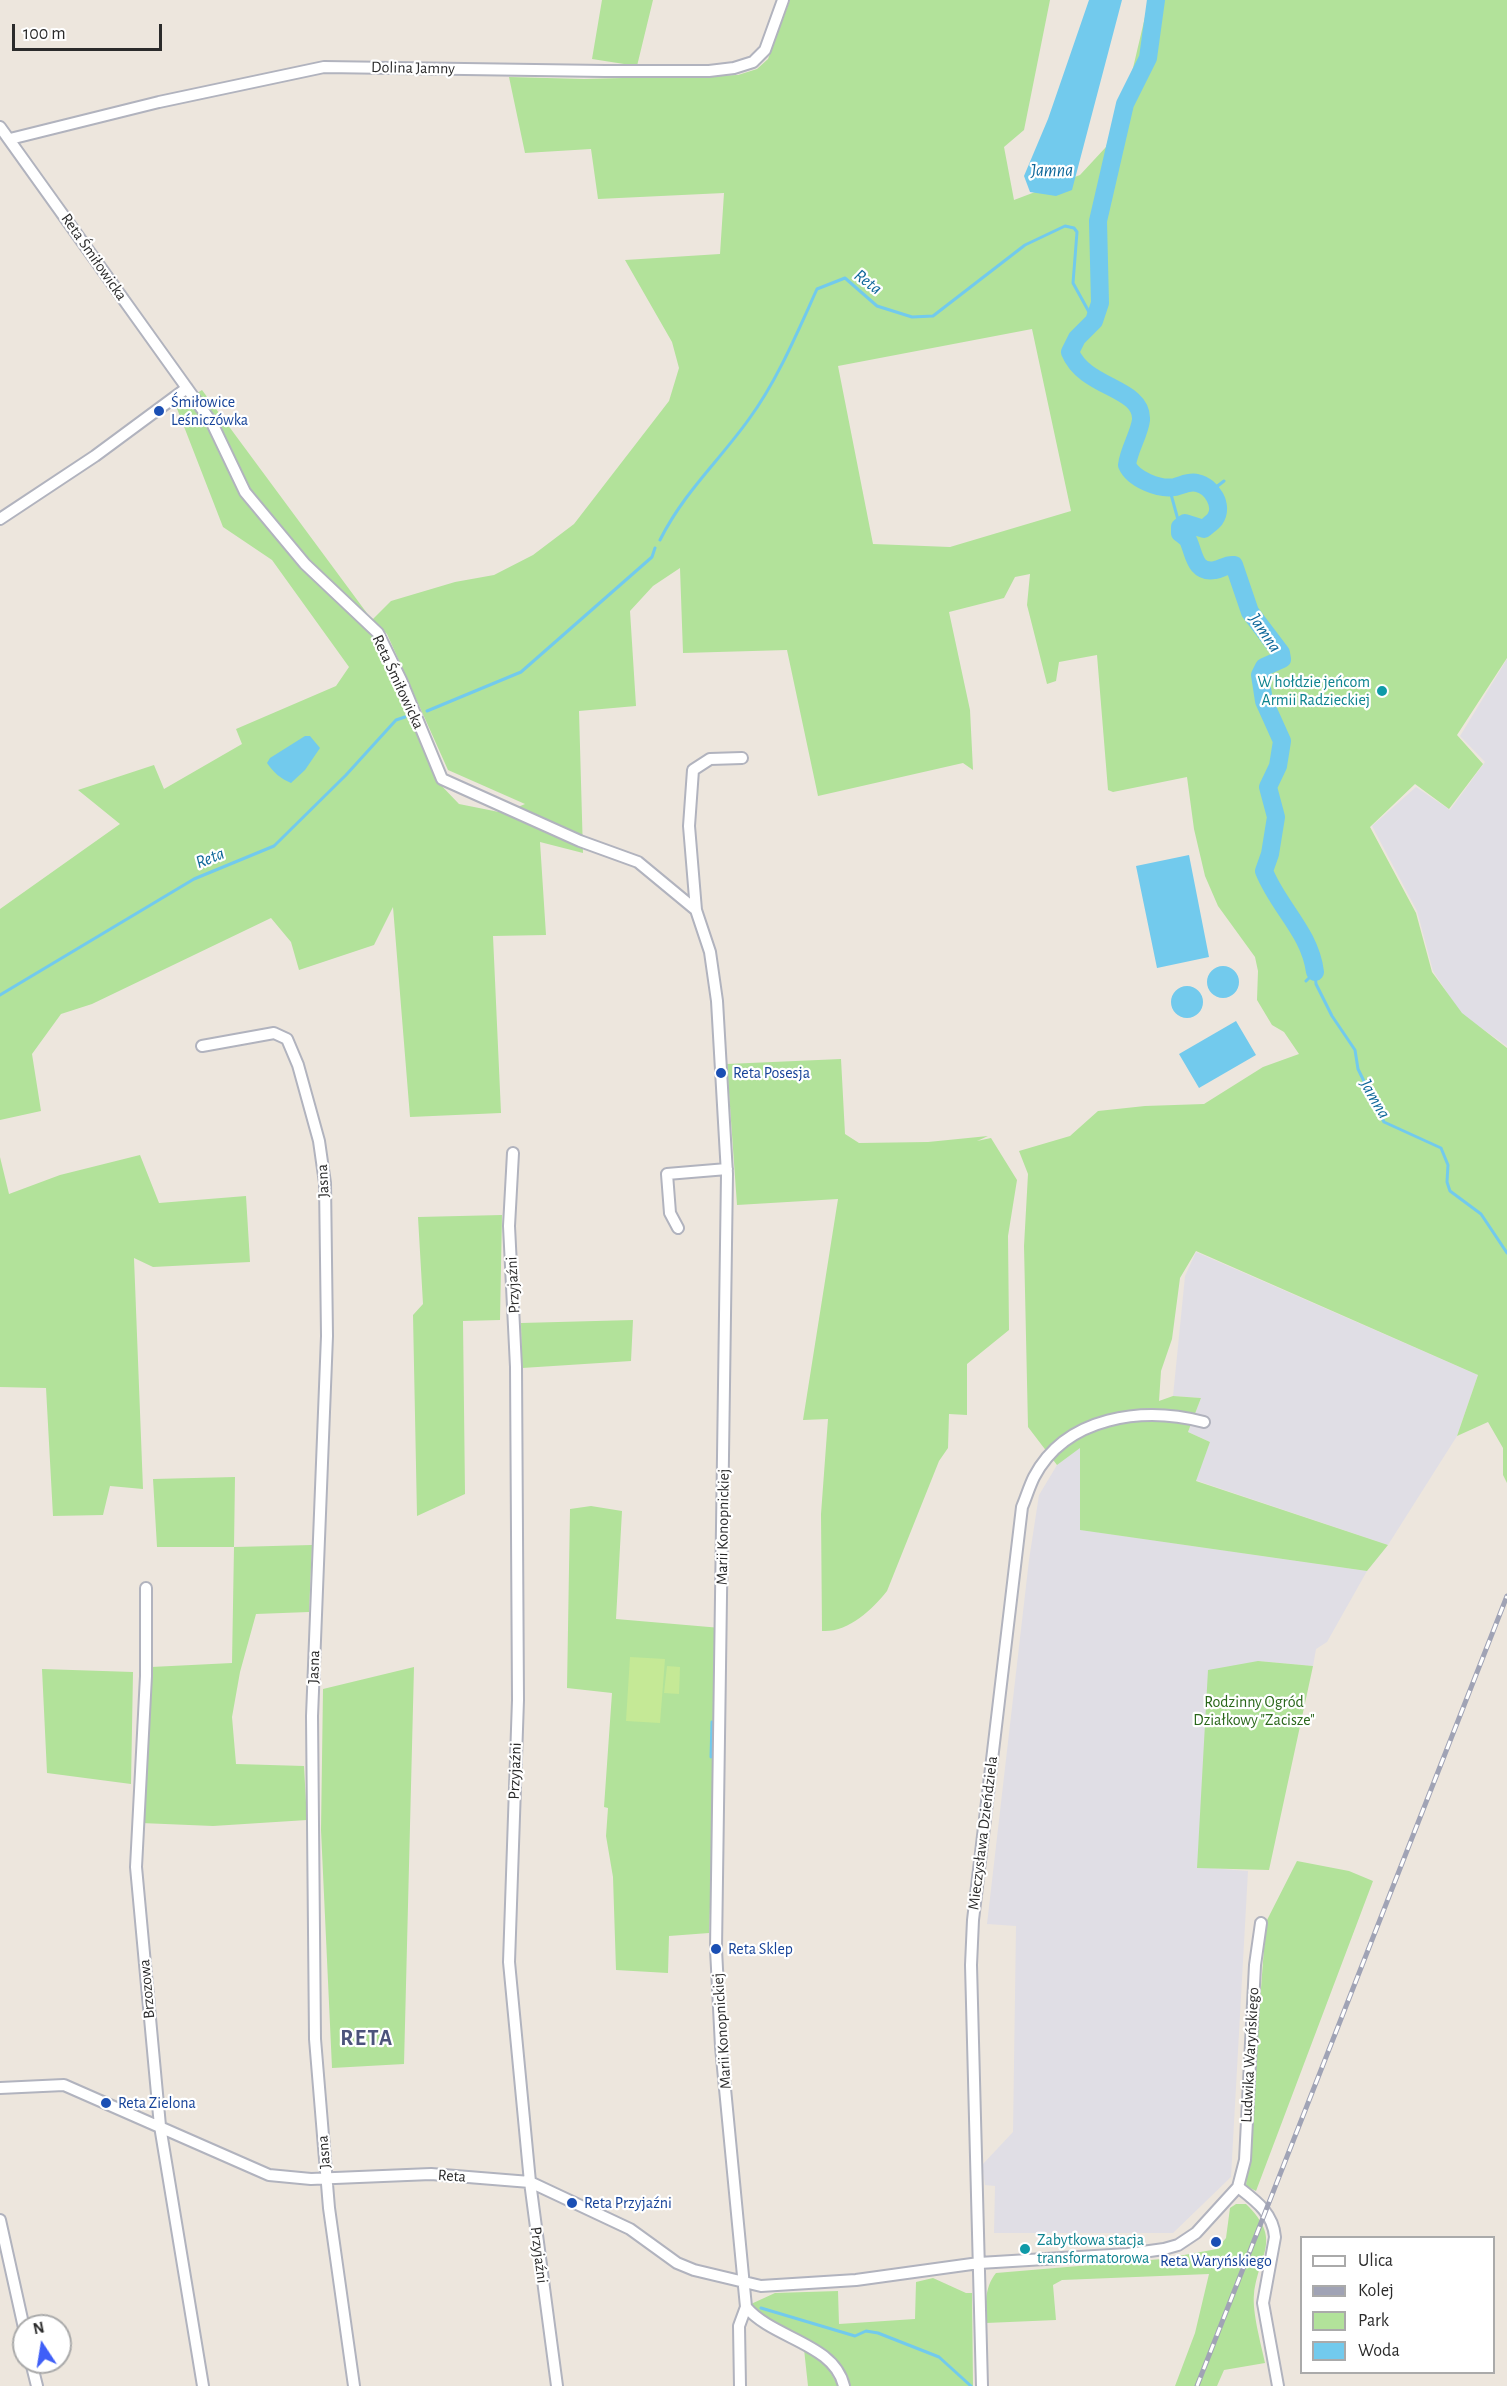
<!DOCTYPE html>
<meta charset="utf-8">
<style>
body{margin:0}
#map{position:relative;width:1507px;height:2386px;overflow:hidden;background:#ede6dd;font-family:"Alegreya Sans",sans-serif}
canvas{display:block}
.legend{position:absolute;left:1300px;top:2236px;width:195px;height:138px;box-sizing:border-box;background:#fff;border:2px solid #aaa;margin:0;padding:8px 10px;list-style:none;font-size:18px;color:#2b2b2b}
.legend li{display:flex;align-items:center;gap:12px;height:30px}
.legend b{width:30px;border:2px solid #aaa}
.north{position:absolute;left:12px;top:2314px;width:60px;height:60px;box-sizing:border-box;background:#fff;border:2px solid #aaa;border-radius:50%;rotate:348deg;font-size:16px;font-weight:700;line-height:24px;text-align:center;color:#2b2b2b}
.north::after{content:'';display:block;margin:auto;width:21px;height:27px;background:#3f5ff7;clip-path:polygon(50% 0,100% 100%,50% 72%,0 100%)}
.scale{position:absolute;left:12px;top:24px;width:150px;height:27px;box-sizing:border-box;border:3px solid #2b2b2b;border-top:0;padding-left:8px;font-size:18px;line-height:21px;white-space:nowrap;color:#2b2b2b;-webkit-text-stroke:4px #fff;paint-order:stroke}
</style>
<div id="map">
<canvas width="1507" height="2386"></canvas>
<ul class="legend">
<li><b style="height:8px;background:#fff"></b>Ulica</li>
<li><b style="height:8px;background:#a0a3b5"></b>Kolej</li>
<li><b style="height:16px;background:#b2e29a"></b>Park</li>
<li><b style="height:16px;background:#72caed"></b>Woda</li>
</ul>
<div class="north">N</div>
<div class="scale">100 m</div>
</div>
<script>
const ctx = document.querySelector('canvas').getContext('2d');
ctx.lineJoin = 'round';
function fill(path, color) { ctx.fillStyle = color; ctx.fill(path, 'evenodd'); }
function strokePath(path, color, width, dash) { ctx.strokeStyle = color; ctx.lineWidth = width; ctx.lineCap = dash ? 'butt' : 'round'; ctx.setLineDash(dash || []); ctx.stroke(path); }
function write(font, color, halo, rows, align = 'center') {
  ctx.font = font + ' "Alegreya Sans",sans-serif'; ctx.lineWidth = 4.5; ctx.setLineDash([]); ctx.textBaseline = 'middle'; ctx.strokeStyle = halo; ctx.fillStyle = color; for (const [text, x, y, turn = 0] of rows) {
    ctx.save(); ctx.translate(x, y); ctx.rotate((+turn || 0) * Math.PI / 180); ctx.textAlign = isNaN(turn) ? turn : align; if (halo) ctx.strokeText(text, 0, 0); ctx.fillText(text, 0, 0); ctx.restore();
  }
}
const industrial = new Path2D(`
 M1507,659V1046L1461,1014L1433,971L1417,911L1372,826L1416,787L1450,810L1485,762L1460,736Z
 M1196,1252L1478,1375L1457,1436L1388,1545L1195,1480L1210,1442L1188,1432L1201,1398L1173,1396L1185,1276Z
 M1080,1447L1081,1530L1367,1571L1327,1642L1316,1649L1313,1666L1258,1661L1197,1867L1248,1871L1231,2177L1173,2233H994L995,2186L985,2185L982,2165L1013,2132L1016,1926L987,1924L1029,1560L1039,1495L1057,1465Z`);
const green = new Path2D(`
 M602,0H653L637,66L592,59Z
 M790,0H1050L1024,130L1004,147L1014,200L1080,175L1106,147L1133,68L1149,0H1507V658L1457,735L1483,764L1449,809L1415,784L1370,827L1416,913L1432,972L1462,1013L1507,1048V1483L1503,1475V1448L1488,1422L1457,1436L1478,1375L1196,1251L1180,1278L1172,1339L1161,1371L1159,1401L1173,1396L1201,1398L1188,1432L1210,1442L1196,1481L1388,1545L1367,1571L1080,1530V1448L1057,1465L1028,1427L1024,1246L1028,1174L1019,1151L1070,1136L1098,1111L1145,1106L1204,1104L1263,1067L1299,1054L1284,1032L1272,1025L1257,1000L1258,971L1255,957L1218,906L1205,876L1194,829L1187,777L1113,792L1108,790L1097,655L1059,662L1056,681L1047,684L1027,605L1030,574L1015,577L1004,598L949,612L970,710L973,770L963,763L818,796L787,650L683,653L680,568L653,586L630,611L636,706L579,711L583,853L540,842L546,935L493,936L501,1113L410,1117L393,907L374,945L299,970L291,942L271,918L92,1004L61,1014L32,1054L41,1111L0,1120V909L120,824L78,790L154,765L164,789L242,744L236,729L336,686L349,667L272,560L223,527L176,406L202,390L372,620L391,601L455,582L494,575L533,555L574,524L669,401L679,368L672,342L625,260L720,254L724,193L598,199L591,149L525,153L509,77L584,79L738,75L757,69L768,59ZM1032,329L1071,511L950,547L873,544L838,366ZM373,621L387,634L448,770L525,804L504,813L459,804L436,780L415,723L373,633Z
 M841,1059L845,1134L859,1143L928,1142L988,1136L977,1141L991,1138L1017,1180L1008,1236L1009,1330L967,1364V1415L949,1414L948,1448L939,1461L887,1591C872,1610 847,1633 822,1631L821,1514L828,1419L803,1420L838,1199L737,1205L727,1064Z
 M140,1155L159,1203L246,1196L250,1262L153,1267L134,1258L143,1489L110,1486L103,1515L53,1516L46,1388L0,1387V1157L9,1194L60,1175Z
 M502,1215L500,1320L463,1321L465,1494L417,1516L413,1315L423,1304L418,1217Z
 M633,1320L631,1361L522,1368L521,1323Z
 M235,1477L234,1547L312,1545L309,1612L256,1614L240,1672L232,1717L236,1764L304,1766L307,1820L213,1826L141,1823L151,1667L232,1663L234,1547H157L153,1479Z
 M591,1506L622,1511L616,1619L721,1628L709,1933L669,1936L668,1973L616,1970L613,1877L606,1836L608,1808L604,1807L612,1693L567,1688L570,1509Z
 M1258,1661L1313,1666L1269,1870L1197,1868L1208,1670Z
 M414,1667L404,2064L332,2068L321,1830L323,1689Z
 M42,1669L133,1672L131,1784L47,1773Z
 M1297,1861L1349,1871L1373,1881L1256,2191L1246,2186L1266,1922Z
 M1236,2204H1246C1283,2240 1259,2253 1254,2294C1252,2312 1261,2344 1265,2363L1224,2370L1217,2386H1175L1195,2333L1209,2274L1062,2280L1053,2285L1056,2320L986,2323C986,2304 984,2288 996,2273L1162,2259L1217,2249L1226,2238L1230,2208Z
 M933,2278L966,2293H972L973,2386H847C834,2332 777,2347 751,2304L775,2293L838,2291L839,2324L915,2319L916,2282Z
 M804,2349L827,2366L838,2386H808Z`);
const pitch = new Path2D(`
 M630,1657L665,1659L660,1723L626,1721Z
 M667,1666L680,1667L679,1694L664,1693Z`);
const water = new Path2D(`
 M1089,0H1122L1072,190L1056,196L1030,192L1024,176L1048,119Z
 M305,736H310L320,748L305,770L291,783C281,779 273,772 267,763L270,758Z
 M1189,855L1209,957L1157,968L1136,866Z
 M1207 982a16 16 0 1 1 32 0a16 16 0 1 1-32 0Z
 M1171 1002a16 16 0 1 1 32 0a16 16 0 1 1-32 0Z
 M1236,1021L1256,1055L1199,1088L1179,1054Z`);
const stream = new Path2D(`
 M1169,487L1180,527
 M1211,491L1224,481
 M660,540C684,492 719,461 749,419C777,381 798,331 817,289L845,278L877,306L912,317L933,316L1025,245L1065,226L1074,228L1077,232L1073,283L1094,321
 M427,711L521,672L652,557L655,548
 M1315,972L1316,984L1332,1016L1355,1050L1358,1069L1384,1122L1441,1148L1448,1165L1447,1182L1450,1191L1481,1214L1507,1253
 M1306,981L1315,972
 M0,995L194,879L274,846L346,775L396,720L405,717
 M711,1757L712,1722
 M761,2308L855,2336L866,2331L878,2333L939,2357L971,2386`);
const river = new Path2D(`
 M1156,0L1148,58L1125,104L1098,221L1100,303L1094,321L1077,338L1070,352C1085,389 1143,387 1141,420C1139,435 1129,449 1127,465C1133,479 1159,490 1175,487C1183,485 1189,481 1197,483C1212,486 1224,506 1215,519C1212,523 1207,526 1204,529L1185,523L1180,527V533C1183,535 1186,537 1188,540C1194,552 1194,574 1215,570C1222,569 1226,564 1234,565L1250,612L1281,653L1282,659L1264,667L1260,675L1264,701L1282,741L1278,766L1268,787L1276,817L1270,854L1264,871C1278,907 1310,932 1315,972`);
const minor = new Path2D(`
 M0,127L212,423L245,492L305,564L378,633L401,680L442,779L580,841L638,862L696,910L710,952L717,1001L727,1174L716,1949L721,2047L746,2307C773,2339 834,2343 844,2386
 M10,139L159,102L324,67L605,71H709L734,68L753,62L765,50L783,0
 M0,519L95,456L187,388
 M696,910L689,826L693,770L710,759L742,758
 M202,1046L274,1033L287,1039L298,1065L319,1141L325,1183L327,1336L312,1716L315,2039L329,2208L354,2386
 M513,1153L509,1226L516,1367L518,1700L509,1962L530,2182L557,2386
 M678,1228L670,1213L667,1174L727,1169
 M146,1588V1676L136,1867L160,2126L203,2386
 M0,2088L64,2085L269,2175L311,2179L431,2174L530,2182L630,2229L677,2263L694,2270L761,2286L856,2280L979,2263L1128,2254L1164,2249L1178,2245L1196,2233L1238,2187C1256,2201 1273,2213 1275,2237L1263,2303L1278,2386
 M1238,2187L1245,2160L1255,1965L1261,1923
 M0,2220L24,2328
 M31,2362L37,2386
 M740,2386L739,2326L746,2307
 M982,2386L971,1965L973,1920L1022,1507C1026,1498 1029,1487 1034,1477C1066,1416 1143,1406 1204,1422`);
const rail = new Path2D(`
 M1197,2386L1507,1596`);
const markers = [
 [159,411,6,"#1a4fb4"],
 [1382,691,6,"#0f9aa8"],
 [721,1073,6,"#1a4fb4"],
 [716,1949,6,"#1a4fb4"],
 [106,2103,6,"#1a4fb4"],
 [572,2203,6,"#1a4fb4"],
 [1216,2242,6,"#1a4fb4"],
 [1025,2249,6,"#0f9aa8"]
];
const streetNames = [
 ["Dolina Jamny",413,68,1],
 ["Reta Śmiłowicka",94,257,55],
 ["Reta Śmiłowicka",398,682,65],
 ["Jasna",323,1181,-93],
 ["Przyjaźni",513,1285,-93],
 ["Marii Konopnickiej",723,1527,-89],
 ["Jasna",314,1667,-88],
 ["Przyjaźni",515,1771,-88],
 ["Mieczysława Dzieńdziela",983,1833,-83],
 ["Brzozowa",147,1989,-95],
 ["Marii Konopnickiej",722,2031,-94],
 ["Ludwika Waryńskiego",1250,2055,-87],
 ["Jasna",324,2152,-95],
 ["Reta",452,2176,4],
 ["Przyjaźni",539,2255,83]
];
const transitNames = [
 ["Śmiłowice",171,402],
 ["Leśniczówka",171,420],
 ["Reta Posesja",733,1073],
 ["Reta Sklep",728,1949],
 ["Reta Zielona",118,2103],
 ["Reta Przyjaźni",584,2203],
 ["Reta Waryńskiego",1216,2261,"center"]
];
const cultureNames = [
 ["W hołdzie jeńcom",1370,682],
 ["Armii Radzieckiej",1370,700],
 ["Zabytkowa stacja",1037,2240,"left"],
 ["transformatorowa",1037,2258,"left"]
];
const parkNames = [
 ["Rodzinny Ogród",1254,1702],
 ["Działkowy \"Zacisze\"",1254,1720]
];
const waterNames = [
 ["Jamna",1052,171],
 ["Reta",868,282,37],
 ["Jamna",1265,633,56],
 ["Reta",210,858,-22],
 ["Jamna",1375,1099,60]
];
const districtNames = [
 ["RETA",367,2038]
];
fill(industrial, '#e0dee5');
fill(green, '#b2e29a');
fill(pitch, '#c5e996');
fill(water, '#72caed');
strokePath(stream, '#72caed', 3);
strokePath(river, '#72caed', 18);
strokePath(minor, '#b1b3be', 14);
strokePath(minor, '#fff', 10);
strokePath(rail, '#a0a3b5', 5);
strokePath(rail, '#fff', 3, [9]);
for (const [x, y, r, color] of markers) { const dot = new Path2D(); dot.arc(x, y, r, 0, 2 * Math.PI); ctx.fillStyle = color; ctx.fill(dot); strokePath(dot, '#fff', 2); }
write('16px', '#2b2b2b', '#fff', streetNames);
write('16px', '#164399', '#fff', transitNames, 'left');
write('16px', '#0d838f', '#fff', cultureNames, 'right');
write('16px', '#2a671b', '#fff', parkNames);
write('italic 18px', '#0f689a', '#fff', waterNames);
ctx.letterSpacing = '1.5px';
write('bold 22px', '#4c537b', '#fff', districtNames);
ctx.letterSpacing = '0px';
</script>
